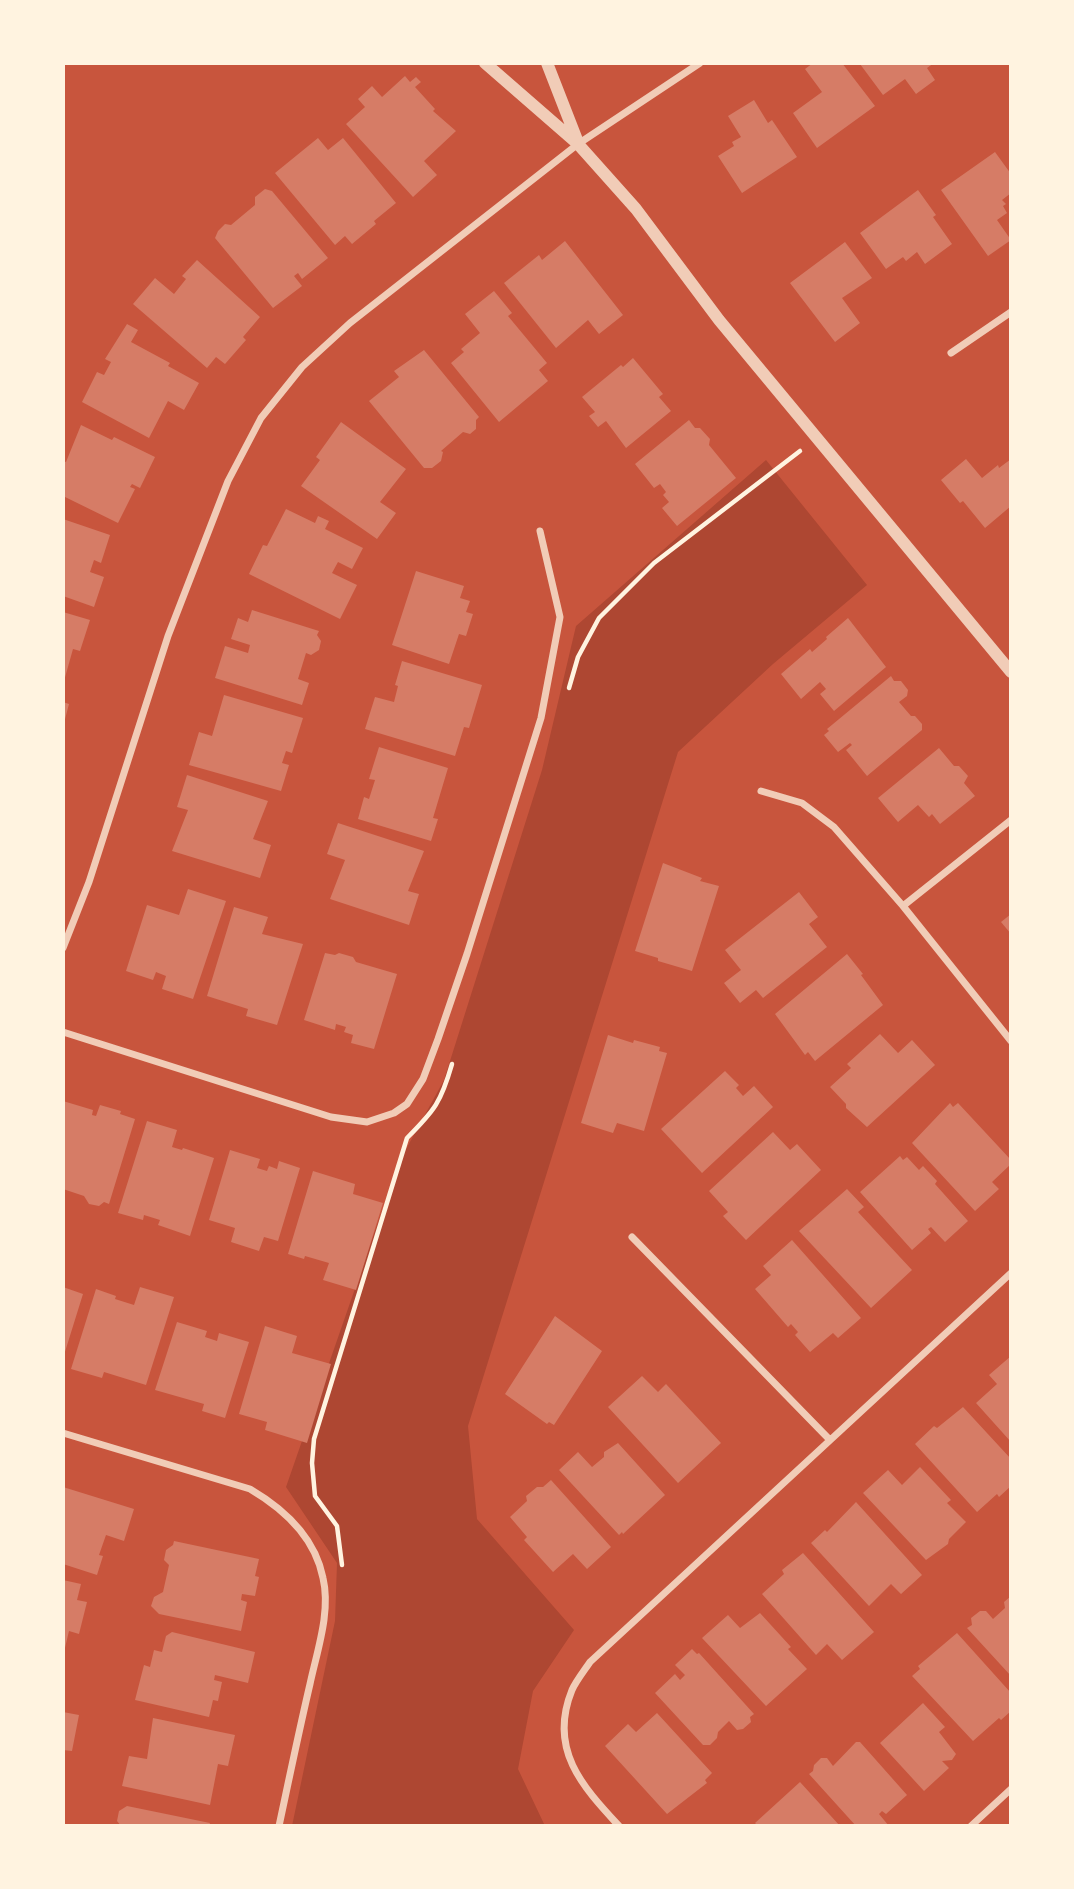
<!DOCTYPE html>
<style>
body{margin:0}
#map{position:relative;width:1074px;height:1889px;overflow:hidden;background:#c8553d;font-family:Overpass,sans-serif}
canvas{display:block}
.frame{position:absolute;inset:0;border:65px solid #fff3e0;pointer-events:none}
</style>
<div id="map">
<canvas width="1074" height="1889"></canvas>
<div class="frame"></div>
</div>
<script>
const ctx = document.querySelector('canvas').getContext('2d');
ctx.lineJoin = 'round';
function fill(path, color) { ctx.fillStyle = color; ctx.fill(path, 'evenodd'); }
function strokePath(path, color, width, dash) { ctx.strokeStyle = color; ctx.lineWidth = width; ctx.lineCap = dash ? 'butt' : 'round'; ctx.setLineDash(dash || []); ctx.stroke(path); }
const green = new Path2D(`
 M766,460L867,585L773,664L678,752L468,1426L477,1519L574,1630L533,1691L518,1769L545,1826H292L335,1621L337,1563L286,1487L399,1162L444,1080L542,770L576,626Z`);
const building = new Path2D(`
 M813,63H842L875,106L817,148L793,113L822,92L805,69Z
 M862,63H934L927,68L935,80L916,94L905,79L883,95L860,64Z
 M405,76L410,82L416,77L421,82L415,87L435,109L433,111L456,131L424,161L437,175L413,197L346,124L365,107L358,99L372,86L382,97Z
 M754,100L768,123L772,120L797,157L742,193L718,156L734,146L732,142L741,137L728,116Z
 M318,138L328,150L343,138L396,203L374,221L376,224L352,244L345,236L335,245L275,173Z
 M995,152L1011,174V193L1002,200L1006,204L1003,206L1007,213L997,220L1011,240L988,256L941,190Z
 M265,189L272,191L328,258L302,279L298,273L294,276L302,286L273,308L215,238L218,231L225,224L231,225L255,205V197Z
 M918,190L936,215L933,217L952,244L925,264L917,252L906,261L903,257L886,269L860,233Z
 M565,241L623,315L599,334L588,320L556,348L504,283L539,255L542,260Z
 M845,242L872,278L842,298L860,323L835,342L790,283Z
 M197,260L260,317L243,337L246,340L225,364L216,357L207,368L133,304L155,278L174,294L186,279L182,276Z
 M494,291L512,313L508,316L547,363L539,370L548,381L499,422L451,363L464,352L461,349L480,333L465,314Z
 M127,324L138,330L131,342L170,363L168,366L199,383L184,410L168,401L149,438L82,402L97,372L104,375L111,362L105,359Z
 M424,350L479,417L476,420V429L470,434L463,432L441,451L443,452L441,461L432,468H424L369,401L399,377L394,371Z
 M633,358L663,394L659,397L671,411L626,448L606,421L598,427L589,416L595,412L582,397L621,365L623,367Z
 M689,420L695,428H700L710,439L709,445L736,478L677,526L662,508L669,502L663,495L666,492L660,484L654,488L635,464Z
 M341,422L406,469L380,502L396,513L377,539L301,486L320,460L316,457Z
 M81,425L112,440L114,437L155,457L140,488L132,484L130,487L135,489L118,523L63,496V461L66,462Z
 M966,459L982,478L998,465L999,468L1011,459V506L985,528L963,501L960,503L941,480Z
 M286,509L315,523L318,516L329,521L325,529L363,548L352,569L338,562L332,573L357,585L340,619L249,574L263,545L267,546Z
 M63,519L110,535L101,563L94,560L90,572L104,577L94,607L63,596Z
 M416,571L464,586L460,598L470,601L466,612L473,614L466,636L459,634L449,664L392,645Z
 M252,610L319,631L317,635L321,641L319,650L311,655L306,653L298,679L309,683L302,705L215,678L225,646L248,653L250,645L231,639L238,618L248,622Z
 M63,612L90,620L80,651L73,649L64,681Z
 M848,618L886,667L834,711L820,694L826,689L820,682L801,699L781,674L810,649L812,652L827,639L826,637Z
 M402,661L482,685L469,728L464,727L455,756L365,729L375,697L394,702L398,686L395,685Z
 M891,676L894,681H901L908,690L907,696L899,702L911,716H915L922,724V730L867,776L846,750L852,745L850,743L838,752L824,735L829,731L827,729Z
 M224,695L303,718L292,753L286,751L282,763L289,765L281,791L189,765L199,732L212,736Z
 M63,702L69,704L64,723H63Z
 M379,747L448,768L433,818L438,819L431,841L358,819L364,797L369,799L375,780L369,779Z
 M939,748L954,766H959L968,776L964,783L975,796L940,824L932,814L929,817L918,805L898,822L878,798Z
 M187,775L268,801L253,839L271,845L260,878L172,851L188,810L177,807Z
 M338,823L424,851L408,891L419,894L409,925L330,899L345,860L327,854Z
 M663,863L702,878L700,881L719,886L692,971L658,961V958L635,951Z
 M188,889L226,901L193,999L162,989L166,976L156,972L153,980L126,971L147,905L179,915Z
 M799,892L818,917L809,924L827,947L763,998L756,990L740,1003L724,983L741,970L725,950Z
 M234,907L268,917L262,934L303,944L277,1025L246,1016L248,1009L207,996Z
 M1011,914V934L1001,922Z
 M325,953L335,955L339,953L353,957L356,962L397,974L374,1049L351,1043L353,1035L344,1032L346,1027L336,1024L335,1030L304,1020Z
 M847,954L863,974L861,975L883,1005L815,1061L808,1052L805,1055L775,1014Z
 M880,1034L898,1053L912,1040L935,1065L867,1127L846,1108V1104L830,1087L851,1068L847,1064Z
 M608,1035L633,1043L634,1040L660,1047L659,1051L667,1053L644,1131L617,1123L613,1133L581,1123Z
 M725,1071L739,1085L736,1088L743,1096L754,1086L773,1107L702,1173L661,1129Z
 M63,1101L93,1110L92,1115L96,1116L100,1105L121,1111L120,1114L135,1119L109,1204L104,1202L99,1206L89,1204L84,1196L63,1189Z
 M950,1103L953,1107L958,1103L1011,1160V1164L992,1182L999,1189L975,1211L912,1143Z
 M147,1121L177,1130L172,1147L182,1150L183,1148L214,1158L190,1236L158,1225L160,1220L144,1215L143,1220L118,1213Z
 M773,1132L790,1150L797,1144L821,1170L746,1240L723,1216L728,1212L709,1191Z
 M230,1150L260,1159L257,1168L267,1171L269,1166L277,1169L279,1161L300,1168L278,1241L264,1237L259,1251L231,1242L235,1228L209,1220Z
 M900,1156L903,1160L907,1157L919,1170L923,1166L937,1181L935,1184L968,1221L945,1242L931,1227L928,1229L931,1233L912,1250L860,1192Z
 M313,1171L355,1184L353,1194L383,1203L356,1290L323,1280L329,1263L305,1256L304,1259L288,1254Z
 M847,1189L864,1207L858,1212L912,1270L871,1308L799,1231Z
 M792,1240L861,1318L838,1338L833,1333L810,1352L795,1335L798,1332L791,1324L788,1327L755,1289L771,1275L763,1266Z
 M63,1287L83,1294L64,1355H63Z
 M140,1287L174,1297L146,1385L104,1372L102,1378L71,1369L96,1289L116,1296L115,1299L134,1305Z
 M555,1316L602,1351L554,1425L549,1422L547,1424L505,1394Z
 M177,1322L207,1331L205,1337L217,1341L219,1333L249,1342L225,1418L202,1411L204,1404L155,1390Z
 M265,1326L297,1336L292,1353L331,1364L307,1443L265,1430L267,1422L239,1414Z
 M1011,1356V1442L976,1403L997,1384L989,1375Z
 M642,1376L658,1392L666,1384L721,1443L678,1483L608,1407Z
 M963,1407L1011,1459V1486L999,1497L997,1494L977,1512L915,1444L934,1426L937,1428Z
 M618,1443L665,1495L623,1534L622,1532L619,1535L559,1470L578,1452L592,1467L604,1457V1452Z
 M920,1467L951,1500L947,1503L966,1522L949,1539L948,1544L926,1560L863,1493L888,1470L902,1485Z
 M551,1480L611,1547L587,1569L573,1554L553,1572L524,1540L527,1537L510,1517L527,1501L526,1496L537,1487H543Z
 M63,1487L134,1509L124,1541L106,1535L99,1555L103,1556L97,1575L63,1564Z
 M856,1502L922,1575L901,1594L891,1584L869,1606L811,1543L825,1530L827,1532Z
 M174,1541L259,1559L255,1576L259,1577L255,1596L242,1594L241,1600L247,1602L241,1631L159,1614L151,1606L154,1597L163,1592L169,1565L164,1560L166,1550L173,1545Z
 M803,1553L874,1632L842,1660L827,1644L816,1655L762,1594L784,1574L782,1570Z
 M63,1580L81,1584L77,1600L87,1602L79,1634L69,1631L64,1652Z
 M1011,1596V1676L967,1628L972,1625L971,1618L980,1611H986L993,1619L1005,1608L1004,1602Z
 M760,1613L791,1647L788,1649L807,1669L766,1706L702,1638L728,1615L740,1628Z
 M172,1632L255,1652L248,1683L215,1675L214,1680L222,1682L218,1701L213,1700L209,1717L135,1700L144,1665L150,1667L154,1650L162,1652L166,1636Z
 M957,1633L1011,1693V1711L1001,1720L999,1718L973,1741L912,1676L920,1669L918,1666Z
 M692,1649L697,1654L699,1653L754,1714L750,1717L751,1722L743,1729L737,1730L729,1721L718,1732L717,1738L710,1745H703L655,1693L675,1674L680,1680L685,1675L675,1665Z
 M923,1703L945,1727L939,1732L956,1754L952,1760L942,1761L949,1768L924,1791L880,1743Z
 M63,1712L79,1715L72,1751L63,1750Z
 M657,1713L712,1773L705,1780L707,1783L667,1814L605,1746L628,1724L636,1732Z
 M153,1718L235,1735L228,1766L218,1764L210,1805L122,1786L129,1756L147,1759Z
 M856,1742H860L907,1795L886,1814L882,1811L879,1814L889,1826H856L809,1774L813,1771L814,1765L821,1758H827L833,1766Z
 M800,1782L840,1826H758L755,1823Z
 M127,1806L210,1823L209,1826H121L117,1821L119,1811Z`);
const path = new Path2D(`
 M569,688L578,657L599,618L654,563L800,451
 M342,1565L337,1526L315,1496L312,1463L314,1439L407,1138C435,1110 441,1102 452,1064`);
const minor = new Path2D(`
 M951,353L1011,312
 M761,791L802,803L834,827L903,906L1011,1041
 M903,906L1011,820
 M63,948L89,882L168,636L228,481L261,418L302,367L350,323L578,144L700,63
 M63,1032L331,1117L367,1122L394,1113L407,1104L423,1079L438,1039L467,954L541,718L560,617L540,531
 M632,1237L829,1439
 M63,1433L250,1489C284,1509 315,1537 323,1578C331,1612 317,1651 310,1684C299,1731 289,1779 279,1826
 M619,1826C582,1786 548,1749 572,1690C576,1681 584,1671 590,1662L1011,1273
 M971,1826L1011,1789`);
const tertiary = new Path2D(`
 M485,63L578,144L636,209L719,320L1011,672
 M547,63L577,140`);
fill(green, '#ae4732');
fill(building, '#d67c66');
strokePath(path, '#fff3e0', 4.5);
strokePath(minor, '#f1ccb7', 7);
strokePath(tertiary, '#f1ccb7', 12);
</script>
